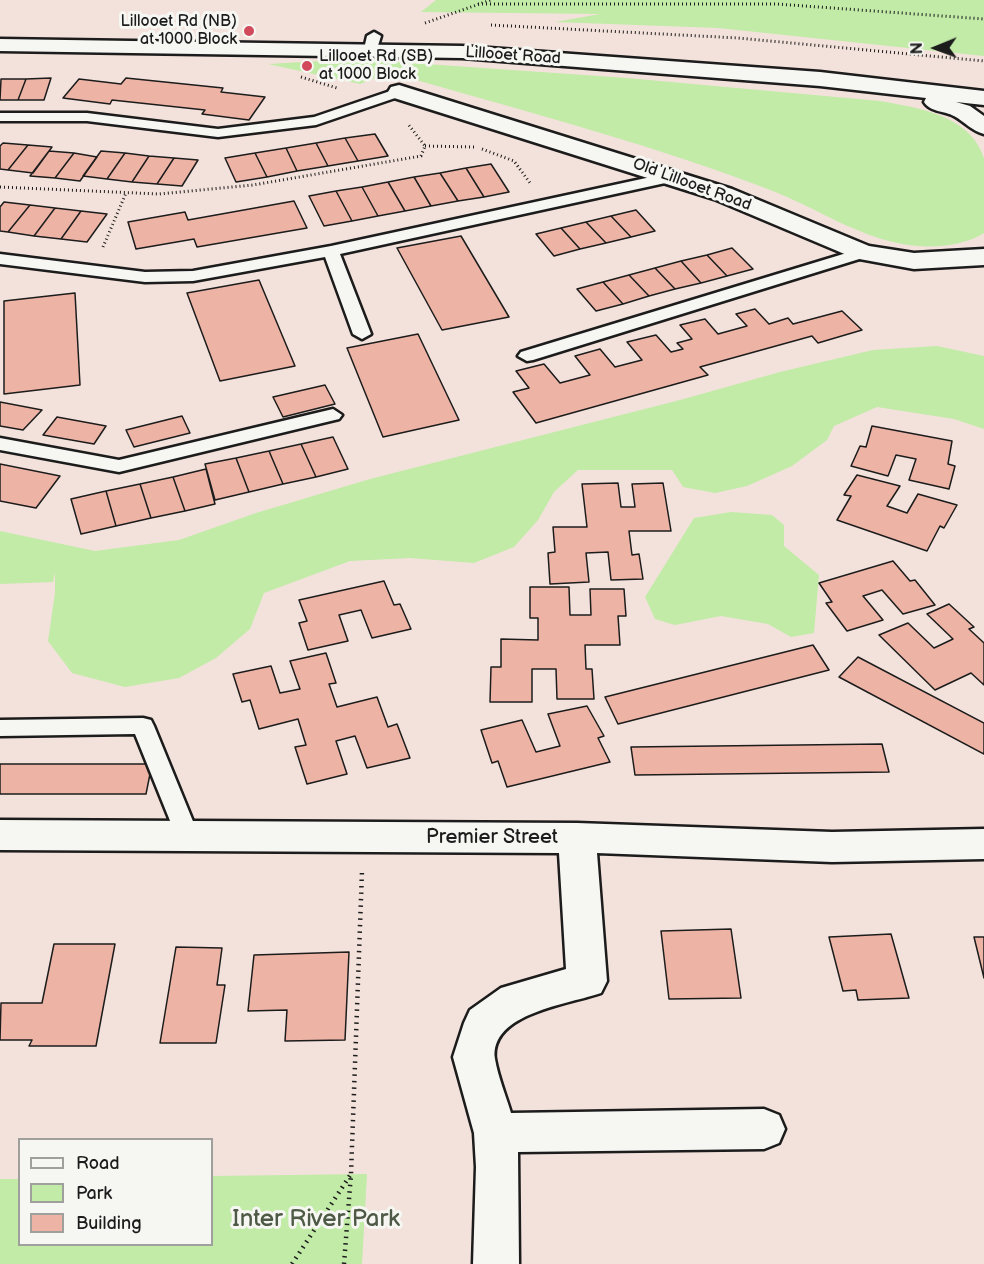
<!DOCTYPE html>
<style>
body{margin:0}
#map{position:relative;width:984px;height:1264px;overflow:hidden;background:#f3e2db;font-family:"Balsamiq Sans",sans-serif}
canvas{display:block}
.legend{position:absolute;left:18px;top:1138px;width:195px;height:108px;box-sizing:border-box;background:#f6f6f2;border:2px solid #9f9f9c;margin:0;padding:8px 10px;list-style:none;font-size:18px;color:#1c1c1c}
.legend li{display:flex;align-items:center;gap:12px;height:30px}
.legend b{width:30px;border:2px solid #9f9f9c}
.north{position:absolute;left:906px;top:18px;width:60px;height:60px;-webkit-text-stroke:4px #f6f6f2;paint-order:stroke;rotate:269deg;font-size:16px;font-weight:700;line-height:24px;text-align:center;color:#1c1c1c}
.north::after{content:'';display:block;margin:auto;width:21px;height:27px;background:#1c1c1c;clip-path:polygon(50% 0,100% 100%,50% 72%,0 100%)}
</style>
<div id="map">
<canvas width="984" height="1264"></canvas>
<ul class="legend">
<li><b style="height:8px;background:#f6f6f2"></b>Road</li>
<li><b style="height:16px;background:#c1eba7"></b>Park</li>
<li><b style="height:16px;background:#edb4a6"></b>Building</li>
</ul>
<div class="north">N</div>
</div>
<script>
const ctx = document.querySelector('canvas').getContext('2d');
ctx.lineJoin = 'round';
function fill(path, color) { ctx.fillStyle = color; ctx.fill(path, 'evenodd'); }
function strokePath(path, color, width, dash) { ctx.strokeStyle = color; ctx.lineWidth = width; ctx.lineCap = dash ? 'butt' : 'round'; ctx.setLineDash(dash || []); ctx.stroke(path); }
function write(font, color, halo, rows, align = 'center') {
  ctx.font = font + ' "Balsamiq Sans",sans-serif'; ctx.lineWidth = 6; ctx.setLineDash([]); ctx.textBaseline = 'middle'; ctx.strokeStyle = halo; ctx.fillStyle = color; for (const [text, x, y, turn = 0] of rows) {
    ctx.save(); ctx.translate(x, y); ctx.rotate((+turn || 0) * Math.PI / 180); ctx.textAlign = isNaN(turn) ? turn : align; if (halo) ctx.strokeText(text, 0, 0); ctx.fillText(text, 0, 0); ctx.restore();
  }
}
const green = new Path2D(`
 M436,0H984V56L718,28L555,22L600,14L421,12Z
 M354,59L627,78L880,101C919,108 970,115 984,158V233C968,244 938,248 918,246C865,242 821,210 773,191C657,146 535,114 416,80L386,74L360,84L268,64Z
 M937,346L984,356V429L954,419L877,407L834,426L827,440L792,466L747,486L715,493L683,487L672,470H578L554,492L538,520L514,547L474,563L410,558L350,561L264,593L250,629L216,658L179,678L125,687L72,673L48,641L55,593V572L53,582L0,584V531L95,551L179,540L256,513L370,479L680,400L780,372L873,350Z
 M731,512L772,515L784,525V546L819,575L814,633L791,637L768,624L721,616L675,625L655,619L645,597L694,518Z
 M367,1174L362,1264H0V1179H19L20,1244H212V1176Z`);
const building = new Path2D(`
 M51,78L44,100H18L26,79Z
 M126,78L223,88L221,92L265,97L249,120L202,114L205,110L112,100L110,104L63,98L79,79L121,84Z
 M1,79H26L18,100H0Z
 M375,134L388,156L358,161L345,138Z
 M345,138L358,161L328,166L316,143Z
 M3,143L28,145L8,170L0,169V146Z
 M316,143L328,166L297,171L286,148Z
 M28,145L52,147L33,173L8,170Z
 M286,148L297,171L267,177L255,153Z
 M49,151L74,153L55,178L30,176Z
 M101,151L125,153L107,179L83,176Z
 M74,153L97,157L80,181L55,178Z
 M125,153L149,156L132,182L107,179Z
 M255,153L267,177L236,182L225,158Z
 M149,156L174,158L157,184L132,182Z
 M174,158L198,160L182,186L157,184Z
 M491,164L509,192L484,197L466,168Z
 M466,168L484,197L458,201L440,173Z
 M440,173L458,201L431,206L414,177Z
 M414,177L431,206L405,211L388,182Z
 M388,182L405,211L378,216L362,187Z
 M362,187L378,216L352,221L336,191Z
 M336,191L352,221L324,226L309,196Z
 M294,201L307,228L197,247L194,239L136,249L128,222L185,212L188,220Z
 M4,202L30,205L8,232L0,231V207Z
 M30,205L55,208L34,236L8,232Z
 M55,208L81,211L61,239L34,236Z
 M636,210L655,231L631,237L611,216Z
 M81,211L107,214L87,242L61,239Z
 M611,216L631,237L606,243L586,222Z
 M586,222L606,243L580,249L561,228Z
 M561,228L580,249L554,256L536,234Z
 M461,236L509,317L442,330L397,248Z
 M732,248L753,269L727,276L707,255Z
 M707,255L727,276L701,283L681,261Z
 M681,261L701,283L675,289L655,268Z
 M655,268L675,289L649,296L629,275Z
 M629,275L649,296L623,304L603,282Z
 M259,280L295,366L220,381L187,293Z
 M603,282L623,304L596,311L577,289Z
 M75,293L80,385L4,394V301Z
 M755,309L769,324L788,318L793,324L842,311L862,330L818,343L812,336L700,367L708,375L536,423L513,392L529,388L516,371L544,364L560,383L590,375L575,356L600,349L615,367L642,360L627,342L656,335L671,352L683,349L677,343L692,339L680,325L705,319L718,334L747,326L736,314Z
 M418,334L459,420L383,437L347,348Z
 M325,385L335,404L283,417L273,397Z
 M0,402L42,410L23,430L0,426Z
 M182,416L190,433L134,447L126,430Z
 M57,417L106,426L94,444L43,435Z
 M872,426L952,441L948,464L955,466L949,489L909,480L916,459L896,455L888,476L851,466L860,446L866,447Z
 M333,437L348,469L316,477L301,444Z
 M301,444L316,477L283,484L269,451Z
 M269,451L283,484L249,492L236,458Z
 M236,458L249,492L215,500L205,464Z
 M0,464L60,476L36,508L0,501Z
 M206,469L215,504L185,511L173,477Z
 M857,475L900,486L887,506L907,513L918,494L957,505L944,528L940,526L927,551L837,520L851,496L844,495Z
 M173,477L185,511L151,518L140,484Z
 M618,483L621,507H635L632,484L663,483L671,531H629L632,555L639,554L643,579L611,580L608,552L586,553L589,582L550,584L548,553L555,552L553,527H587L582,484Z
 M140,484L151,518L116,526L106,491Z
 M106,491L116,526L81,534L71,499Z
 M893,561L910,581L915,580L935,605L903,614L882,590L863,596L883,620L847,631L826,603L832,602L819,583Z
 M384,581L394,605L400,604L411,629L372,638L361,610L339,615L348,641L308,650L299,623L307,621L299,600Z
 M530,587H569L570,615H591L590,589H624L626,616H618L620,645H585L586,669H592L594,699H557L556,669H532V702H490L491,667H501V639L538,640V618H530Z
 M949,604L974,627L969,629L984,643V685L971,673L935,690L879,635L908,623L934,648L953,639L927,614Z
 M813,645L829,670L618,724L605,697Z
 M326,653L336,683L329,684L337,707L377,697L388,727L397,724L410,758L367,768L355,736L336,741L347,774L307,784L295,747L306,745L298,719L259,729L250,700L242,702L233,674L271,666L280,693L300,689L290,661Z
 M858,657L984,723V754L839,677Z
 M587,706L604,736L598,738L610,762L507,787L498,761L492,763L481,730L522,720L536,752L560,746L548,714Z
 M882,744L889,772L635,775L631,747Z
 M0,764H152L146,794H0Z
 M731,929L741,998L669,999L661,931Z
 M891,934L909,998L858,1000L856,990L843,991L829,937Z
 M974,937H984V978Z
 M54,944H115L96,1046H29L32,1040H0L1,1003H42Z
 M176,947L222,948L217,985H225L216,1043H160Z
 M349,952L345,1040L285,1041L287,1010L248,1011L254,955Z`);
const pathFar1 = new Path2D(`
 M478,4H777L984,19
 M425,23L491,0
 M491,25L738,38L984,61
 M301,77L337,88
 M425,146L475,147
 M482,149L514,161L530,183
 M0,187L159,194L253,185L421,156L425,146L408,124
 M103,247L126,193`);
const path = new Path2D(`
 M292,1264L351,1174
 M344,1264L351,1174L362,871`);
const service = new Path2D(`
 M374,32L381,36L376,52H366L364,49L367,36Z
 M399,88L404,89V95L316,125L218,137L87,121H0V113H87L218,129L314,117Z
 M674,172L679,174L682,177L679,180L340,254L371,334L362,339L353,334L325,257L193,281L145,282L0,264V254L145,272L193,271L331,246Z
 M863,248L869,250L871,253L869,256L533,360L527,361L518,356L521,352Z
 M333,409L342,415L339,419L119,472L0,450V438L119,460Z
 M143,718L151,720L154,726L199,836L195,843L187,845L179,843L135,734L0,736V720Z`);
const minor = new Path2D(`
 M399,85L732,189L869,246L914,253L984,249V265L914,269L854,258L714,199L391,97L388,92L391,87Z
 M0,820L577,823L832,832L984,829V859L832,862L597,853L607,981L601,993C570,1004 489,1013 495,1059C498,1077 506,1096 511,1113L764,1109L779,1115L785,1129L779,1143L764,1149L518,1152L519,1264H473L476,1167L474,1133L453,1057L464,1023L470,1010L501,988L566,969L559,853L0,850Z`);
const tertiary = new Path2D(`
 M0,39L462,46L820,72L984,91V105L956,102L970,106L984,116V134C972,131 965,122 954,116C945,111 930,112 924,102L926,98L820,86L462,58L0,51Z`);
const markers = [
 [249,31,6,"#d1495b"],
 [307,66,6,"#d1495b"]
];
const farPoinames = [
 ["Lillooet Rd (NB)",237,22],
 ["at 1000 Block",237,40],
 ["Lillooet Rd (SB)",319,57,"left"],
 ["at 1000 Block",319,75,"left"]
];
const farStreetnames = [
 ["Lillooet Road",513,56,4],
 ["Old Lillooet Road",692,185,20]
];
const streetNames = [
 ["Premier Street",492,838]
];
const nearParknames = [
 ["Inter River Park",316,1220]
];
fill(green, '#c1eba7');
fill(building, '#edb4a6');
strokePath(building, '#1c1c1c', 1.5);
strokePath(service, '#1c1c1c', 5);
strokePath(minor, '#1c1c1c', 5);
strokePath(tertiary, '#1c1c1c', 5);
strokePath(pathFar1, '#1c1c1c', 3, [1, 3]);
strokePath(path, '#1c1c1c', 4.5, [1.5, 5]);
fill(service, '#f6f6f2');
fill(minor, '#f6f6f2');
fill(tertiary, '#f6f6f2');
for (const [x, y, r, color] of markers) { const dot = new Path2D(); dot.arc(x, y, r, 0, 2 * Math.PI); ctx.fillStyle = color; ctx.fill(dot); strokePath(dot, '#f6f6f2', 2); }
write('16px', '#1c1c1c', '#f6f6f2', farPoinames, 'right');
write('16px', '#1c1c1c', '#f6f6f2', farStreetnames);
write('20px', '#1c1c1c', '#f6f6f2', streetNames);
write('24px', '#4e5a46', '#f6f6f2', nearParknames);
</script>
